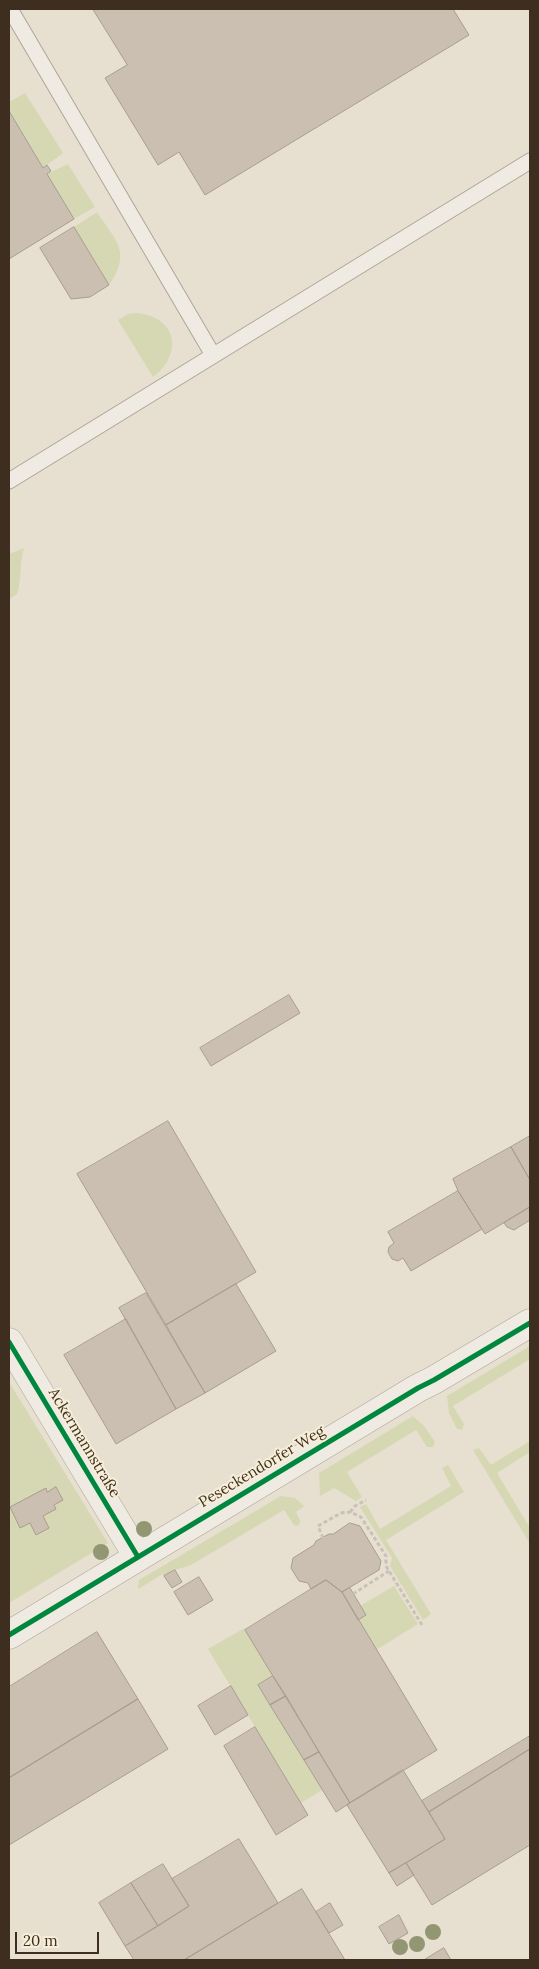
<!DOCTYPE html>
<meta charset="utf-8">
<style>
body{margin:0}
#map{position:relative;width:539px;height:1969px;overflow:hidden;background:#e7e0d1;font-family:Lora,serif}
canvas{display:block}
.frame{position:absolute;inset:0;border:10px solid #3d2e20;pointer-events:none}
.scale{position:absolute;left:15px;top:1932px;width:84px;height:22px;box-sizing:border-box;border:2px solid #3d2e20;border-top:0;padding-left:6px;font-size:15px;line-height:18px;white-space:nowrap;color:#3d2e20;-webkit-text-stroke:4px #f7eed8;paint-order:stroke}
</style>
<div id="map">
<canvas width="539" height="1969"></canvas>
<div class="frame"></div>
<div class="scale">20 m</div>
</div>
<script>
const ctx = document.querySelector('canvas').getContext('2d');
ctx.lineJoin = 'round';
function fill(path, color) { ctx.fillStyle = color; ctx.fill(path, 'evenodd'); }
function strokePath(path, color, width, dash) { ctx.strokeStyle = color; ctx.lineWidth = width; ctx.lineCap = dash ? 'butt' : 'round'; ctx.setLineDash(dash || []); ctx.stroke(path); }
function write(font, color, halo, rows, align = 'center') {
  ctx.font = font + ' Lora,serif'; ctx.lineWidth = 4; ctx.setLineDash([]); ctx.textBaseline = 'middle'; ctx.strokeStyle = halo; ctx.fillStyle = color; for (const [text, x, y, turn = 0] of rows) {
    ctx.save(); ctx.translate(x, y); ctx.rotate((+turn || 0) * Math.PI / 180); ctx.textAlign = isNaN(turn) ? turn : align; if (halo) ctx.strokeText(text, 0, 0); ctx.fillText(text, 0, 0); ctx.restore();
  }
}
const green = new Path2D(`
 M25,93L63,153L43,168L9,111V102Z
 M68,164L95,207L74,219L47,174Z
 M97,212C116,242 132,251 109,285L74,227Z
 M137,313C177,317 184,354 153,377L118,320L128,314Z
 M24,548C19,563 22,579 17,594L9,599V554Z
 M530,1346V1359L453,1406L464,1424L462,1430L457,1429L449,1413L447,1396Z
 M9,1382L108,1543L9,1603Z
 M413,1416L425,1427L435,1442L433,1447H427L416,1430L347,1472L362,1497L356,1501L334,1488L320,1496L319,1473Z
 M530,1441V1452L497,1473L530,1528V1544L473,1450L479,1448L491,1465Z
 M448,1465L464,1492L386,1540L431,1614L423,1620L390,1566L392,1558L360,1507L366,1504L380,1529L451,1486L442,1468Z
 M281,1496L295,1498L304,1506L296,1512L300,1521L299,1526L294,1525L284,1510L191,1565L175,1570L164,1576L163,1574L138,1589L139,1580Z
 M394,1586L418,1624L376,1650L358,1620L366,1615L360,1606Z
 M243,1629L245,1630L273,1676L258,1685L322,1790L301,1803L208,1649Z`);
const building = new Path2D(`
 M93,9H453L469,35L205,195L179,152L158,165L105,78L127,65Z
 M9,111L43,168L47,165L51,171L47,174L74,219L9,259Z
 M74,227L109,285L90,297L71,299L40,248Z
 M289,995L300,1013L211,1066L200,1048Z
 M168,1121L256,1272L166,1325L77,1174Z
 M530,1136V1180L511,1147Z
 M511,1147L530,1180V1207L485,1234L458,1191L453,1179Z
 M458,1191L482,1229L411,1271L403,1258L398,1261L392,1259L388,1252L389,1247L394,1243L388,1232Z
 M530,1207V1220L514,1230L507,1227L504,1223Z
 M236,1284L276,1351L205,1393L166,1325Z
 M146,1293L205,1393L176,1409L119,1308Z
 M126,1319L176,1409L116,1444L64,1355Z
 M56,1487L63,1500L54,1505L56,1509L43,1516L49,1528L36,1535L30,1523L20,1528L10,1507L46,1488L47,1492Z
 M350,1523L360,1526L381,1561L379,1570L342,1592L326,1580L311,1589L308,1583L299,1581L291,1568L293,1558L314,1545L316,1541L329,1534H333Z
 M175,1570L182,1582L172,1588L164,1576Z
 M199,1577L213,1600L188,1615L174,1592Z
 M326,1580L342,1592L437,1750L350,1803L245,1630Z
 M350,1588L366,1615L358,1620L342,1592Z
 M97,1632L138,1699L9,1778V1687Z
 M273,1676L286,1696L270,1705L258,1685Z
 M231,1686L248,1715L215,1735L198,1706Z
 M286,1696L319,1752L304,1760L270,1705Z
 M138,1699L168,1749L9,1845V1778Z
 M255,1727L308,1815L276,1835L224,1746Z
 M530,1736V1749L429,1812L422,1801Z
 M530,1749V1845L432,1905L406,1863L445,1839L429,1812Z
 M319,1752L350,1803L336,1812L304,1760Z
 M403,1770L445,1839L389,1873L347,1805Z
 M239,1839L278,1903L184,1960H134L125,1946L189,1906L172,1879Z
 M406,1863L414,1875L397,1886L389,1873Z
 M163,1864L189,1906L158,1926L131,1883Z
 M131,1883L158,1926L125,1946L99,1903Z
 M302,1889L345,1960H184L278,1903Z
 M330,1903L343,1925L329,1933L316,1912Z
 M399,1915L408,1933L389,1944L379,1927Z
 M444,1948L451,1960H424Z`);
const path = new Path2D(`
 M350,1512L355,1506L366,1500
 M323,1538L318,1526L341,1513L350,1512L361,1517L386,1556V1566L422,1625
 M353,1594L389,1571`);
const lane = new Path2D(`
 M10,9L213,355
 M9,481L530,161`);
const street = new Path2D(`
 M9,1342L138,1557
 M9,1635L418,1388L434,1380L530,1323`);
const cycleway = new Path2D(`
 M9,1342L138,1557
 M9,1635L418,1388L434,1380L530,1323`);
const trees = [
 [144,1529],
 [101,1552],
 [433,1932],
 [417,1944],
 [400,1947]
];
const streetNames = [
 ["Ackermannstraße",84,1443,59],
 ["Peseckendorfer Weg",262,1467,-31]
];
fill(green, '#d6d7b3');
fill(building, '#cbbfb2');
strokePath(building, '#a89c90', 1);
strokePath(lane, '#ada599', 17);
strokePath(street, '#ada599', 29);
strokePath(path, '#c8c2b9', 3, [4, 2.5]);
strokePath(lane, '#efebe3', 15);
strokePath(street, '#efebe3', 28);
strokePath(cycleway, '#00873e', 5);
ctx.fillStyle = '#929673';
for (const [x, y] of trees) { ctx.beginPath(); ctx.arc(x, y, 8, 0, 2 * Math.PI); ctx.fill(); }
write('15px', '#3d2e20', '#f7eed8', streetNames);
</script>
